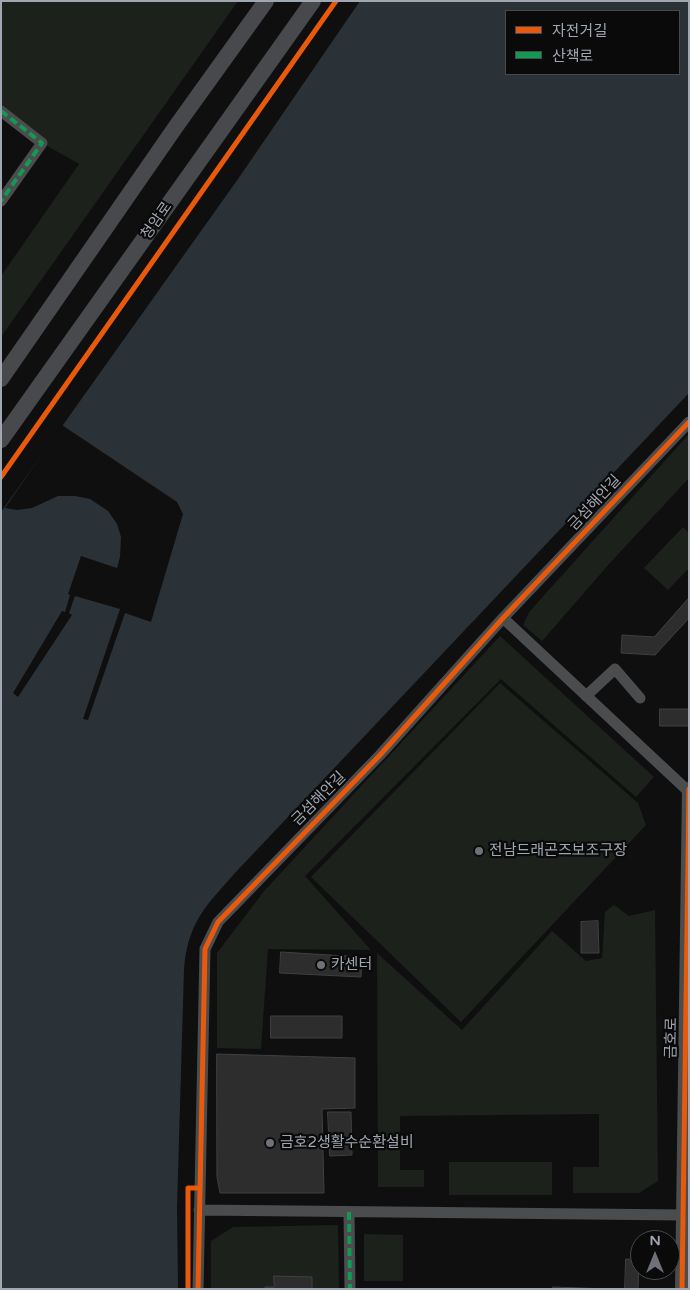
<!DOCTYPE html>
<meta charset="utf-8">
<style>
body{margin:0}
#map{position:relative;width:690px;height:1290px;overflow:hidden;background:#0f0f10;font-family:"Varela Round","Noto Sans KR",sans-serif}
canvas{display:block}
.frame{position:absolute;inset:0;border:2px solid #a1a7b0;pointer-events:none}
.legend{position:absolute;left:505px;top:10px;width:175px;height:65px;box-sizing:border-box;background:#0a0a0b;border:1px solid #46494d;margin:0;padding:6px 9px;list-style:none;font-size:15px;color:#a1a7b0}
.legend li{display:flex;align-items:center;gap:10px;height:25px}
.legend b{width:25px;border:1px solid #46494d}
.north{position:absolute;left:630px;top:1230px;width:50px;height:50px;box-sizing:border-box;background:#0a0a0b;border:1px solid #46494d;border-radius:50%;rotate:0deg;font-size:14px;font-weight:700;line-height:20px;text-align:center;color:#a1a7b0}
.north::after{content:'';display:block;margin:auto;width:18px;height:22px;background:#6e7278;clip-path:polygon(50% 0,100% 100%,50% 72%,0 100%)}
</style>
<div id="map">
<canvas width="690" height="1290"></canvas>
<div class="frame"></div>
<ul class="legend">
<li><b style="height:6px;background:#e8590c"></b>자전거길</li>
<li><b style="height:6px;background:#139951"></b>산책로</li>
</ul>
<div class="north">N</div>
</div>
<script>
const ctx = document.querySelector('canvas').getContext('2d');
ctx.lineJoin = 'round';
function fill(path, color) { ctx.fillStyle = color; ctx.fill(path, 'evenodd'); }
function strokePath(path, color, width, dash) { ctx.strokeStyle = color; ctx.lineWidth = width; ctx.lineCap = dash ? 'butt' : 'round'; ctx.setLineDash(dash || []); ctx.stroke(path); }
function write(font, color, halo, rows, align = 'center') {
  ctx.font = font + ' "Varela Round","Noto Sans KR",sans-serif'; ctx.lineWidth = 4.5; ctx.setLineDash([]); ctx.textBaseline = 'middle'; ctx.strokeStyle = halo; ctx.fillStyle = color; for (const [text, x, y, turn = 0] of rows) {
    ctx.save(); ctx.translate(x, y); ctx.rotate((+turn || 0) * Math.PI / 180); ctx.textAlign = isNaN(turn) ? turn : align; if (halo) ctx.strokeText(text, 0, 0); ctx.fillText(text, 0, 0); ctx.restore();
  }
}
const green = new Path2D(`
 M1,1H238L1,337V276L79,164L42,143L1,111Z
 M689,434V478L610,563L542,641L523,625L529,612Z
 M683,527L689,533V568L668,590L644,568Z
 M500,636L654,777L636,797L501,679L305,876L371,950L268,949L261,1049L217,1048V953L265,890Z
 M500,683L638,803L646,825L461,1022L311,877Z
 M614,905L629,916L655,910L658,1181L639,1193H573V1167H599V1114L400,1116V1170H424V1187H378L377,953L462,1030L552,931L586,961L602,958L605,912Z
 M449,1162H552V1195H449Z
 M338,1225L339,1289H211V1241L233,1227Z
 M364,1234L403,1235V1281H364Z`);
const water = new Path2D(`
 M360,1H689V393L234,874C204,908 188,923 184,969L177,1207L178,1289H1V512L238,179ZM506,11H679V74H506Z`);
const pier = new Path2D(`
 M62,425L177,502L183,514L151,622L125,613L88,720L83,719L120,609L75,596L69,613L72,615L18,697L13,693L62,611L65,612L70,595L68,594L81,556L117,568L120,557L121,537L117,524L108,511L90,499L75,496H58L32,508L17,510L5,508Z`);
const building = new Path2D(`
 M689,598V618L655,655L621,653L622,635L654,637Z
 M660,709H689V726H660Z
 M598,921L599,953H581V922Z
 M281,952L362,957L361,977L280,973Z
 M271,1016H342V1038H271Z
 M217,1054L355,1058V1108L322,1109L324,1193H220L217,1177Z
 M328,1112H351L352,1155L330,1156Z
 M626,1259L639,1260L638,1289H625Z
 M274,1276L312,1277V1289H265V1287H274Z
 M553,1287L607,1289H553Z`);
const minor = new Path2D(`
 M1,111L42,143L1,201
 M503,618L687,790
 M586,696L615,669L640,698
 M199,1210L683,1215
 M349,1212L350,1289
 M198,1289L205,949L218,922L380,755L503,618L689,422`);
const tertiary = new Path2D(`
 M682,1289L689,789`);
const secondary = new Path2D(`
 M1,379L177,125L266,1
 M1,440L313,1`);
const quiet = new Path2D(`
 M1,111L42,143L1,201
 M349,1212L350,1289`);
const cycleway = new Path2D(`
 M1,477L336,1
 M188,1289V1188H200
 M198,1289L205,949L218,922L380,755L503,618L689,422
 M682,1289L689,789`);
const markers = [
 [479,851,5,"#6e7278"],
 [321,965,5,"#6e7278"],
 [270,1143,5,"#6e7278"]
];
const streetNames = [
 ["청암로",157,221,-55],
 ["금섬해안길",595,503,-47],
 ["금섬해안길",319,799,-45],
 ["금호로",672,1038,-89]
];
const poiNames = [
 ["전남드래곤즈보조구장",489,851],
 ["카센터",331,965],
 ["금호2생활수순환설비",280,1143]
];
fill(green, '#1c211c');
fill(water, '#2b3237');
fill(pier, '#0f0f10');
fill(building, '#2d2d2e');
strokePath(building, '#3f4043', 1);
strokePath(minor, '#4a4c4e', 11);
strokePath(tertiary, '#4a4c4e', 14);
strokePath(secondary, '#48494c', 16);
strokePath(quiet, '#139951', 4, [8, 4]);
strokePath(cycleway, '#e8590c', 5);
for (const [x, y, r, color] of markers) { const dot = new Path2D(); dot.arc(x, y, r, 0, 2 * Math.PI); ctx.fillStyle = color; ctx.fill(dot); strokePath(dot, '#0a0a0b', 2); }
write('15px', '#a1a7b0', '#0a0a0b', streetNames);
write('15px', '#a1a7b0', '#0a0a0b', poiNames, 'left');
</script>
